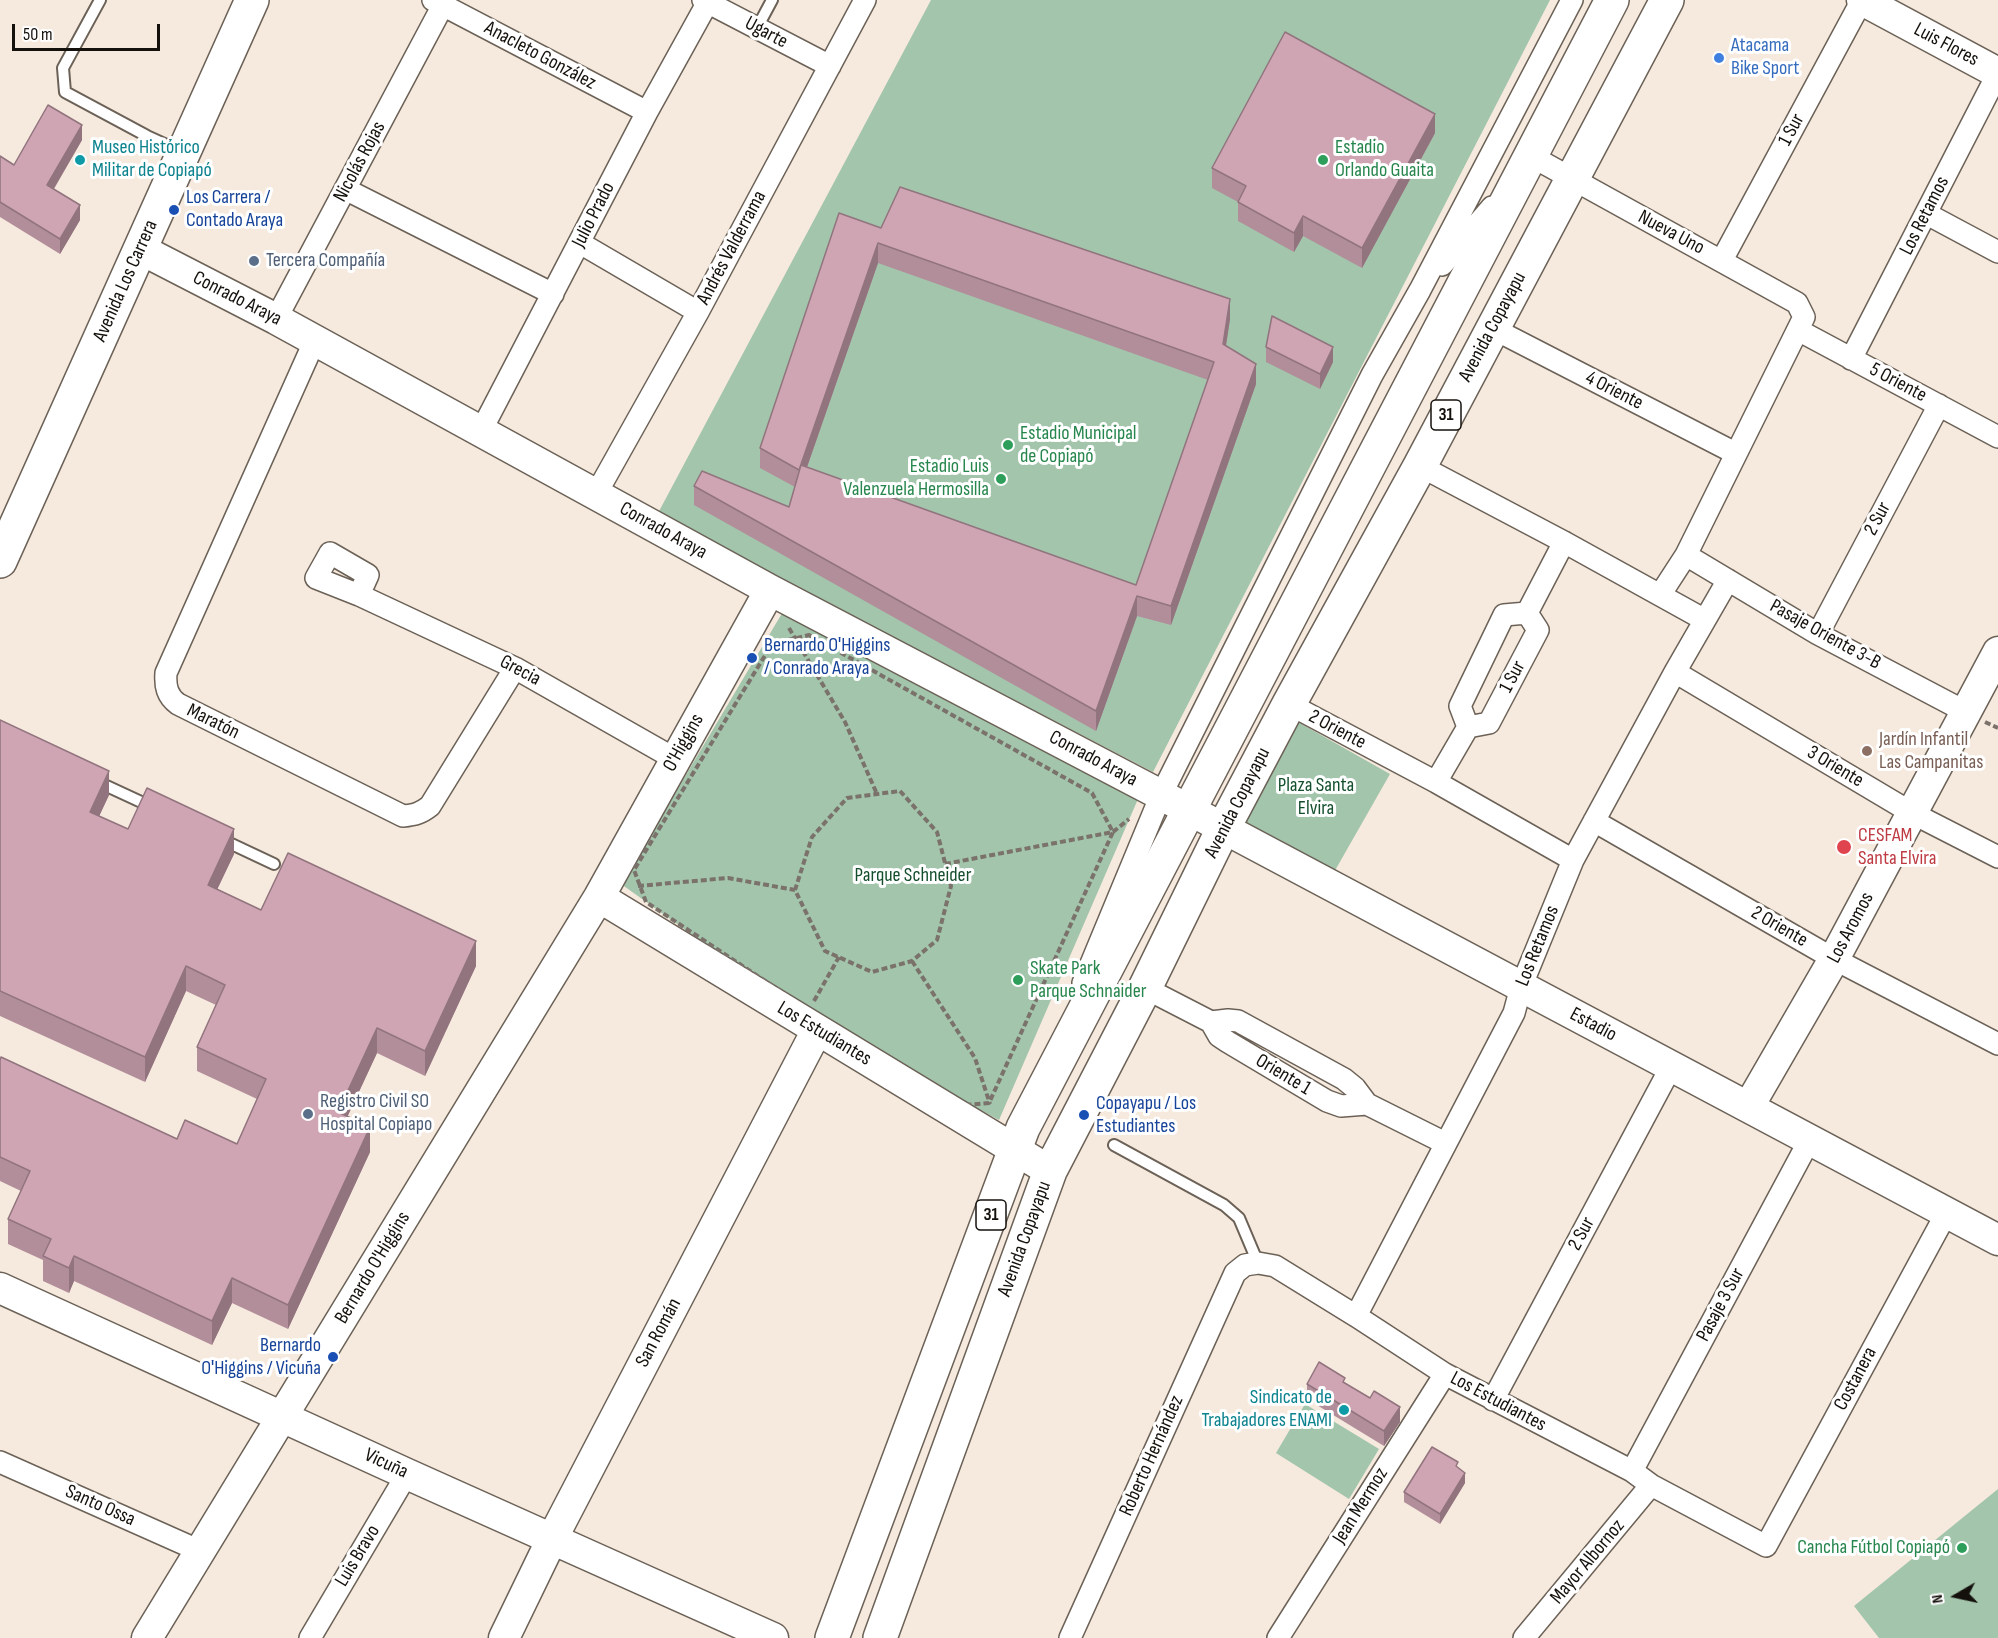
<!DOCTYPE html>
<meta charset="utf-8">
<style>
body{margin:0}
#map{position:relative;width:1998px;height:1638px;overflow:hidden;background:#f6e9dd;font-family:"Sofia Sans Condensed",sans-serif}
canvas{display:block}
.north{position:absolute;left:1926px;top:1566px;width:60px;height:60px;-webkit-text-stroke:4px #fff;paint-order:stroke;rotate:261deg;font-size:16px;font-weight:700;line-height:24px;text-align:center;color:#14100c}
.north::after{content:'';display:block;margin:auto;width:21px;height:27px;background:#14100c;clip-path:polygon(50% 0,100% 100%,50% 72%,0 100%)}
.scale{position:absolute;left:12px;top:24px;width:148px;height:27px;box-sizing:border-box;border:3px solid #14100c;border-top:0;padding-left:8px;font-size:18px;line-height:21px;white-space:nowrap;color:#14100c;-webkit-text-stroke:4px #fff;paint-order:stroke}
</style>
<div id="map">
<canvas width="1998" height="1638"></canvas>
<div class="north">N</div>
<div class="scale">50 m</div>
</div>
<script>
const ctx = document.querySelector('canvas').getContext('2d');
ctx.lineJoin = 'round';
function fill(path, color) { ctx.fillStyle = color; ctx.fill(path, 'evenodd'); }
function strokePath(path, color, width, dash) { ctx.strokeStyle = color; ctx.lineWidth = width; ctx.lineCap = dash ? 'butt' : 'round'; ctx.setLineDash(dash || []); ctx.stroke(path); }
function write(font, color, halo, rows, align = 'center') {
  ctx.font = font + ' "Sofia Sans Condensed",sans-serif'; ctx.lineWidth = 6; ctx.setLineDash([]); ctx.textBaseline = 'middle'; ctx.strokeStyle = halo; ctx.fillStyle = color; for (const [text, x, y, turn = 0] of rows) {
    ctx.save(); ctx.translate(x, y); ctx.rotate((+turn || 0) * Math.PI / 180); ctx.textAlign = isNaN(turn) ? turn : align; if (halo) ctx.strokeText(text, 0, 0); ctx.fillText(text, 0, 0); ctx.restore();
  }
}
const green = new Path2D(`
 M931,0H1550L1153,772L657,515Z
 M784,610L1138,799L999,1120L805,1015L621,884Z
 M1298,722L1390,774L1333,874L1242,821Z
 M1305,1404L1379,1449L1349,1499L1276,1453Z
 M1998,1489V1638H1879L1854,1606Z`);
const path = new Path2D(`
 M789,628L845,722L877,794
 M809,635L1092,793L1113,832L989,1103L954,1106L646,902L634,870L772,644Z
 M1985,722L1998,728
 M900,791L937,832L951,886L937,940L912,961L872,972L825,951L795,890L812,837L847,798Z
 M945,864L1113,832L1129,819
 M638,886L728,878L795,890
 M912,961L975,1058L990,1104
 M814,1001L839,957`);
const lane = new Path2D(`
 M100,0L63,68L65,92L147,136L180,151
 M757,28L772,0
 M98,782L152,807
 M223,840L274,864
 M1114,1145L1224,1205L1239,1218L1258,1263`);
const street = new Path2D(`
 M433,0L647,112
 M703,0L830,66
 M1531,156L1797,303L1804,317L1686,555L1660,595
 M345,189L553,294
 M1927,214L1998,252
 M580,243L698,312
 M1722,260L1862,0
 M1442,265L1492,207
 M276,319L443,5
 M1492,328L1735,453
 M1798,330L1998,437
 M315,340L166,673C165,686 167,696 178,704L403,816C415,815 421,813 430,806L515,668
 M1851,359L1998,73
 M481,431L647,112L709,0
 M1420,466L1564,542L1705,620
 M596,494L698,312L865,0
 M1686,555L1818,634L1966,712
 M359,595L368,575L330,553L316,578L359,595L515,668L675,759
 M1527,613L1538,630L1489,723L1468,727L1460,706L1504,615Z
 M1527,613L1564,542
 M1818,634L1939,405
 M1675,672L1912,813L1998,857
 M1289,704L1436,782L1573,860
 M1436,782L1468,727
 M1594,821L1834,959L1998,1044
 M1083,983L1161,795L1372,375L1420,290L1572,0
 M1145,988L1211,1022L1219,1036L1228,1042L1327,1101L1341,1106L1367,1104
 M1211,1022L1228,1020L1238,1021L1344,1079L1355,1088L1367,1104L1445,1143
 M1356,1316L1514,1013L1521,987L1573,860L1675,672L1728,580
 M1493,1400L1671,1067
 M0,1462L200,1551
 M1632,1471L1810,1139
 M310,1638L407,1474
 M1070,1638L1235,1273L1245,1265L1258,1263L1275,1266L1356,1316L1445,1374L1632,1471L1651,1485L1766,1546L1947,1212
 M1278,1638L1445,1374
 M1524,1638L1651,1485`);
const secondary = new Path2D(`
 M1862,0L1998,73
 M140,249L276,319L770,590L1161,795L1998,1240
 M599,897L1050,1171
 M1749,1106L1834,959L1998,652
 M0,1288L407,1474L773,1638
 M147,1638L599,897L770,590
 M504,1638L552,1539L817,1030`);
const primary = new Path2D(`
 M0,561L252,0`);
const highway = new Path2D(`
 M832,1638L1023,1128L1612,0
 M880,1638L1050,1171L1145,988L1223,829L1289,704L1420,466L1667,0`);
const wall = new Path2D(`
 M1435,133L1362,268L1303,236L1294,252L1238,221V202L1212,188V168Z
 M82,140L54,189L80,220L60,254L0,217V156L14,165Z
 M881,228L1230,319L1226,346L1256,384L1171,625L1137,616L1096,731L694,505V486L789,507L795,487L760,468V448ZM878,263L1208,380L1136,585L807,467Z
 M1266,347L1333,362L1320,389L1266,362Z
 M0,720L109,795L99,816L128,829L234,854L217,889L261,910L476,966L425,1076L377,1053L347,1117L370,1152L288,1329L232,1303L212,1345L74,1281L69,1293L43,1281V1260L8,1244V1219L21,1191L0,1181V1060L177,1139L237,1144L257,1099L197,1071V1047L216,1005L186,991L145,1082L0,1016Z
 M1345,1383L1400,1422L1384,1446L1307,1399V1384Z
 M1458,1468L1465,1483L1440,1524L1404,1502V1492Z`);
const shadedWall = new Path2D(`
 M1435,114V133L1362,268V248Z
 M82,125V140L47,200V185Z
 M80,205V220L60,254V239Z
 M1303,216V236L1294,252V233Z
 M878,243V263L799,490V470Z
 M1230,299V319L1223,364V344Z
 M1333,347V362L1320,389V374Z
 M1256,364V384L1171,625V606Z
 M1137,596V616L1096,731V711Z
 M109,771V795L90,836V812Z
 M234,829V854L208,909V885Z
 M476,941V966L425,1076V1051Z
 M186,966V991L145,1082V1057Z
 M377,1028V1053L338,1137V1112Z
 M370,1127V1152L288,1329V1305Z
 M74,1256V1281L69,1293V1268Z
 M232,1278V1303L212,1345V1321Z
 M1400,1407V1422L1384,1446V1431Z
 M1465,1473V1483L1440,1524V1514Z`);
const building = new Path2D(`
 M1285,32L1435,114L1362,248L1303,216L1294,233L1238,202L1246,186L1212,168Z
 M48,105L82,125L47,185L80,205L60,239L0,202V156L14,165Z
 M900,187L1230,299L1223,344L1256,364L1171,606L1137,596L1096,711L694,486L702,471L789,507L801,465L1136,585L1214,362L878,243L799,470L760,448L839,213L881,228Z
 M1272,316L1333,347L1320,374L1266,347Z
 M0,720L109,771L90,812L128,829L147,788L234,829L208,885L261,910L288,853L476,941L425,1051L377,1028L338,1112L370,1127L288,1305L232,1278L212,1321L74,1256L69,1268L43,1256L51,1239L8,1219L30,1171L0,1157V1060L1,1057L177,1139L185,1120L237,1144L266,1079L197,1047L225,985L186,966L145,1057L0,991Z
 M1319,1362L1345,1378L1343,1382L1370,1398L1374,1391L1400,1407L1384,1431L1307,1384Z
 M1432,1447L1458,1462L1456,1466L1465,1473L1440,1514L1404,1492Z`);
const markers = [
 [1719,58,6,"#3f7fe0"],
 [80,160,6,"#0f9aa8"],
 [1323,160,6,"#2e9e5b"],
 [174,210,6,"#1a4fb4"],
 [254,261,6,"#5c6f8a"],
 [1008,445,6,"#2e9e5b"],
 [1001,479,6,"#2e9e5b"],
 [752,658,6,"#1a4fb4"],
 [1867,751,6,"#8d6e63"],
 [1844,847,8,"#e0444e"],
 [1018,980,6,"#2e9e5b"],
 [308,1114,6,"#5c6f8a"],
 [1084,1115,6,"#1a4fb4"],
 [333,1357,6,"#1a4fb4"],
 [1344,1410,6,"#0f9aa8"],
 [1962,1548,6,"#2e9e5b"]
];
const shields = [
 [1446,415,30],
 [991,1215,30]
];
const shieldNames = [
 ["31",1446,415],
 ["31",991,1215]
];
const streetNames = [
 ["Ugarte",766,33,28],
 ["Luis Flores",1946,45,28],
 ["Anacleto González",540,56,28],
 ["1 Sur",1792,130,-62],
 ["Nicolás Rojas",360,162,-62],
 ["Julio Prado",594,215,-63],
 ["Los Retamos",1925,216,-63],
 ["Nueva Uno",1671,233,28],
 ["Andrés Valderrama",732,248,-62],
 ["Avenida Los Carrera",126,281,-66],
 ["Conrado Araya",237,299,27],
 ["Avenida Copayapu",1493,327,-62],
 ["5 Oriente",1898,383,28],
 ["4 Oriente",1614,391,27],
 ["2 Sur",1878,519,-62],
 ["Conrado Araya",663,531,29],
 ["Pasaje Oriente 3-B",1825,635,29],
 ["Grecia",520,671,28],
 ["1 Sur",1513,677,-62],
 ["Maratón",213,722,26],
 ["2 Oriente",1337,730,28],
 ["O'Higgins",684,743,-61],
 ["Conrado Araya",1093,759,28],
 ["3 Oriente",1835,767,31],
 ["Avenida Copayapu",1238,803,-63],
 ["2 Oriente",1779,927,30],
 ["Los Aromos",1851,928,-62],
 ["Los Retamos",1538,946,-68],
 ["Estadio",1593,1025,28],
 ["Los Estudiantes",824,1034,31],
 ["Oriente 1",1283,1075,31],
 ["2 Sur",1582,1234,-62],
 ["Avenida Copayapu",1025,1239,-70],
 ["Bernardo O'Higgins",373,1268,-59],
 ["Pasaje 3 Sur",1721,1305,-62],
 ["San Román",659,1333,-62],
 ["Costanera",1856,1379,-62],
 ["Los Estudiantes",1498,1402,28],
 ["Roberto Hernández",1152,1456,-66],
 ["Vicuña",386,1464,25],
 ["Santo Ossa",100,1506,24],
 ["Jean Mermoz",1361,1506,-58],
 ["Luis Bravo",358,1556,-59],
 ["Mayor Albornoz",1588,1562,-50]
];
const shopNames = [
 ["Atacama",1731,46],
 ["Bike Sport",1731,69]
];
const cultureNames = [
 ["Museo Histórico",92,148],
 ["Militar de Copiapó",92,171],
 ["Sindicato de",1332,1398,"right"],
 ["Trabajadores ENAMI",1332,1421,"right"]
];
const leisureNames = [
 ["Estadio",1335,148],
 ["Orlando Guaita",1335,171],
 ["Estadio Municipal",1020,434],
 ["de Copiapó",1020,457],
 ["Estadio Luis",989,467,"right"],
 ["Valenzuela Hermosilla",989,490,"right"],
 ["Skate Park",1030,969],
 ["Parque Schnaider",1030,992],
 ["Cancha Fútbol Copiapó",1950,1548,"right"]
];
const transitNames = [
 ["Los Carrera /",186,198],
 ["Contado Araya",186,221],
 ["Bernardo O'Higgins",764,646],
 ["/ Conrado Araya",764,669],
 ["Copayapu / Los",1096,1104],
 ["Estudiantes",1096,1127],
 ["Bernardo",321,1346,"right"],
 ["O'Higgins / Vicuña",321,1369,"right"]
];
const serviceNames = [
 ["Tercera Compañía",266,261],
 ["Registro Civil SO",320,1102],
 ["Hospital Copiapo",320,1125]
];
const educationNames = [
 ["Jardín Infantil",1879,740],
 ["Las Campanitas",1879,763]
];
const parkNames = [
 ["Plaza Santa",1316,786],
 ["Elvira",1316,809],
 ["Parque Schneider",913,876]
];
const healthNames = [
 ["CESFAM",1858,836],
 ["Santa Elvira",1858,859]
];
fill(green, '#a3c5ac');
strokePath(lane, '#6b6156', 14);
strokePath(street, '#6b6156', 24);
strokePath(secondary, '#6b6156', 33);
strokePath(primary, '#6b6156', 36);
strokePath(highway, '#6b6156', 36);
strokePath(path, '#7a726b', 4, [6, 3]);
strokePath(lane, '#fff', 10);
strokePath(street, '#fff', 21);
strokePath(secondary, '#fff', 30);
strokePath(primary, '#fff', 33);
strokePath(highway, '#fff', 33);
fill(wall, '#b28e9b');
fill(shadedWall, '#91747e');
fill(building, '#cfa5b4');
strokePath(building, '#91747e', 1.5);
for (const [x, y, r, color] of markers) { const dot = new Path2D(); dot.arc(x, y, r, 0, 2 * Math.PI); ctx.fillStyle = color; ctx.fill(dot); strokePath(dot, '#fff', 2); }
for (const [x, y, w] of shields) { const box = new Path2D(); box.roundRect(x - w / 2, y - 15, w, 30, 4.5); ctx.fillStyle = '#fff'; ctx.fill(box); strokePath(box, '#14100c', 1.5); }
write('bold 18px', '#14100c', null, shieldNames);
write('20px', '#14100c', '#fff', streetNames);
write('20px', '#366cbe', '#fff', shopNames, 'left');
write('20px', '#0d838f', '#fff', cultureNames, 'left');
write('20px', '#27864d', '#fff', leisureNames, 'left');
write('20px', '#164399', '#fff', transitNames, 'left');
write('20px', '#4e5e75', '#fff', serviceNames, 'left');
write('20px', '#785e54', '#fff', educationNames, 'left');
write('20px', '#144f2d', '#fff', parkNames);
write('20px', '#be3a42', '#fff', healthNames, 'left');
</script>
